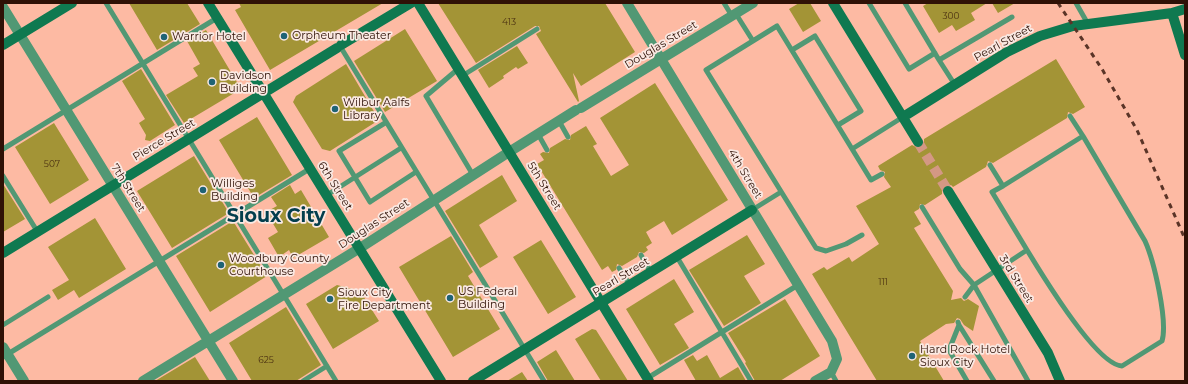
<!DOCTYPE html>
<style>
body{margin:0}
#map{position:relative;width:1188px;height:384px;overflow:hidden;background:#fdbaa3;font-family:Montserrat,sans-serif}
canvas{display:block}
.frame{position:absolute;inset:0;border:4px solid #2f1106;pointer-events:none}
</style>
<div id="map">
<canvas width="1188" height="384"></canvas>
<div class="frame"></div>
</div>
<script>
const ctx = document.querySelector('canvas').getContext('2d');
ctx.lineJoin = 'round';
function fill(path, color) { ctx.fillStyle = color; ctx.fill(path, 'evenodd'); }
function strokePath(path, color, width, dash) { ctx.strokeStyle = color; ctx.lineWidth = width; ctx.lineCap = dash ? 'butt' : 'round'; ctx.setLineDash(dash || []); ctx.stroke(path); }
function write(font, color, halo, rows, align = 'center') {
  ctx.font = font + ' Montserrat,sans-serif'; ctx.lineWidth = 3.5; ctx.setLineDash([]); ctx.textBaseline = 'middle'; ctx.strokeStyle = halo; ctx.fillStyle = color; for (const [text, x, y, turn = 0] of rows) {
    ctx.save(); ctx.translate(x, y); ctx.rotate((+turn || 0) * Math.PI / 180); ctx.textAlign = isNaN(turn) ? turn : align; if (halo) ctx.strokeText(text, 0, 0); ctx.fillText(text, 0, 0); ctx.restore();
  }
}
const building = new Path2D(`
 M129,3H187L200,24L157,50Z
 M239,3H383L270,70L235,10L241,7Z
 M438,3H605L635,52L581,86L573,73L579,101L578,102L536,34L541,31L539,26H535L476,63Z
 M799,3H810L821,21L803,32L789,9Z
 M928,3H987L971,13L975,20L956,31L952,25L939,33L923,6Z
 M992,3H1015L998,13Z
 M405,29L437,81L385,112L354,61Z
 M206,30L241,89L184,123L166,95L198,76L193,68L200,64L187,41Z
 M517,46L528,63L518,69L516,67L503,76L504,78L489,88L478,70Z
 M1056,59L1085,107L1073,114L1068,112L1067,118L993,163L988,161L986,167L953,187L951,185H945L942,188V194L925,205L920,204L919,209L914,212L921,224L914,228L953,291L951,300L961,298L964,301L968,299L979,306L973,331L964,325L960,319L957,318L954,323L946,324L920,341L944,381H877L812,274L824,267L827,270L849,257L852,262L879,244L856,206L891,187L884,177L885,172L880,170L878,166L912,145L918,148L922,147L924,142V139Z
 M346,64L379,120L330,151L322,149L293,102L296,96Z
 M141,69L175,125L150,141L145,140L146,135L139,123L145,119L122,81Z
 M655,83L728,200L672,235L664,221L646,232L652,243L646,247L648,250L644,253L639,252L637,257L622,266L617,264L616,270L612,272L608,266L602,270L537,164L544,160L540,154L543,152L549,153L550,148L565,139L570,140L571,135L586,126L597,144L593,146L611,176L629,165L600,118Z
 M257,117L292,175L254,198L219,140Z
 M54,123L89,180L50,204L15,147Z
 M194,156L229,213L172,248L137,191Z
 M502,175L517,201L479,225L498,257L480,268L445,211Z
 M3,184L25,219L3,232Z
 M290,185L295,194L301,190L329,237L293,258L289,250L279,257L268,238L278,232L266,212L277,206L271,197Z
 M95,218L126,269L79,298L74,290L58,300L52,290L69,280L48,247Z
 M233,221L267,276L210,312L176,256Z
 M747,235L765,264L744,276L761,303L724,326L689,270Z
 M451,236L473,272L468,276L500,329L453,357L399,267Z
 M541,240L576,297L548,314L513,257Z
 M674,279L694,312L674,324L689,348L660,365L626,309Z
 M337,285L360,291L379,321L333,349L306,304Z
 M785,299L820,356L780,381H755L745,363L746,362L728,333Z
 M286,307L321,365L296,381H252L229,343Z
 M592,329L596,330L628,381H601L575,339Z
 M556,350L575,381H548L537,362Z
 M693,355L697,361L707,355L720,378L738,367L746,381H696L684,360Z
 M195,357L210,381H155Z
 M522,372L528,381H507Z`);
const secondaryTunnel = new Path2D(`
 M918,142L948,191`);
const lane = new Path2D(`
 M106,3L336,381
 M724,3L732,16
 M869,3L909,69L935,53
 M905,3L939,60
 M1076,3L1088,24
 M736,14L753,41
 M340,46L544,381
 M792,50L815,36L861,111L838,125
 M458,69L426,96L473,175
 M462,76L537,29
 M955,85L939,60L1012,17
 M559,121L568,137
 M385,123L339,151L370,202L416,172
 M538,134L547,150
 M3,149L217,18
 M852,149L903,117
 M3,176L37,231
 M1003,186L1083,136L1070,116
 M327,195L401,148
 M922,207L960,269L974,285L1027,250L992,192L1003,186L990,165
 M752,210L781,192
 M862,235L846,244L826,251L816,248L706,70L777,26L871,180L882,174
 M1027,250C1041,273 1096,365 1122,366L1162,341C1168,321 1154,261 1145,241L1083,136
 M641,255L651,273
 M677,257L751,381
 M619,268L630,285
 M965,297L974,285L1028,381
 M958,322L959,325L949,350L967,381
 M3,325L48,297
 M959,325L994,381
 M3,357L311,168
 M831,372L836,381
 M646,379L798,285
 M303,381L327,366`);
const street = new Path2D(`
 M627,3L832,341L837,359L831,372L815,381
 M3,7L233,381
 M581,108L753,3
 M3,347L24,381
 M143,381L360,248L509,152L576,110`);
const secondary = new Path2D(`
 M208,3L441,381
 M418,3L649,381
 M833,3L918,142
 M1172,13L1185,55
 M3,45L72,3
 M341,45L411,3
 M903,117L1007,52L1040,36L1073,26L1172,13L1185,9
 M948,191L1048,353L1060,381
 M3,253L337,48
 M473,381L752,210`);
const rail = new Path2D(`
 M1058,3L1102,69L1137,130L1185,239`);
const markers = [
 [284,36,4,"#1f6375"],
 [164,37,4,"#1f6375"],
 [212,82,4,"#1f6375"],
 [335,109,4,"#1f6375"],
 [203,190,4,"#1f6375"],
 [221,265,4,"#1f6375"],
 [450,298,4,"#1f6375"],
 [330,299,4,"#1f6375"],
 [912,356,4,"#1f6375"]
];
const numberNames = [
 ["300",951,16],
 ["413",509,22],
 ["507",52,164],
 ["111",883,282],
 ["625",266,360]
];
const poiNames = [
 ["Orpheum Theater",292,36],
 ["Warrior Hotel",172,37],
 ["Davidson",220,76],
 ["Building",220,89],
 ["Wilbur Aalfs",343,103],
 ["Library",343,116],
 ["Williges",211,184],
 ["Building",211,197],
 ["Woodbury County",229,259],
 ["Courthouse",229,272],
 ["US Federal",458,292],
 ["Building",458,305],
 ["Sioux City",338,293],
 ["Fire Department",338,306],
 ["Hard Rock Hotel",920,350],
 ["Sioux City",920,363]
];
const streetNames = [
 ["Pearl Street",1003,43,-29],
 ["Douglas Street",661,45,-31],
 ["Pierce Street",164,140,-31],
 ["4th Street",745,174,59],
 ["6th Street",335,186,58],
 ["5th Street",544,186,58],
 ["7th Street",128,188,58],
 ["Douglas Street",374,224,-33],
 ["Pearl Street",621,277,-31],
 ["3rd Street",1016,279,58]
];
const townNames = [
 ["Sioux City",276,216]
];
fill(building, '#a39436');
strokePath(secondaryTunnel, '#d49884', 10, [10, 5]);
strokePath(lane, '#519874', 5);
strokePath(street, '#519874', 10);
strokePath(secondary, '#0f7950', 10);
strokePath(rail, '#5a3427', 3, [5, 5]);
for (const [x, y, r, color] of markers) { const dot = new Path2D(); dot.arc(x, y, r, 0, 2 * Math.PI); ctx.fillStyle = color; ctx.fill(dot); strokePath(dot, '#fae9e3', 1.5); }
write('9px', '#4c3212', null, numberNames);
write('11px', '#2f1106', '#fae9e3', poiNames, 'left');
write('11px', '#2f1106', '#fae9e3', streetNames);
write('bold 19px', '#033e4d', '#fae9e3', townNames);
</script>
